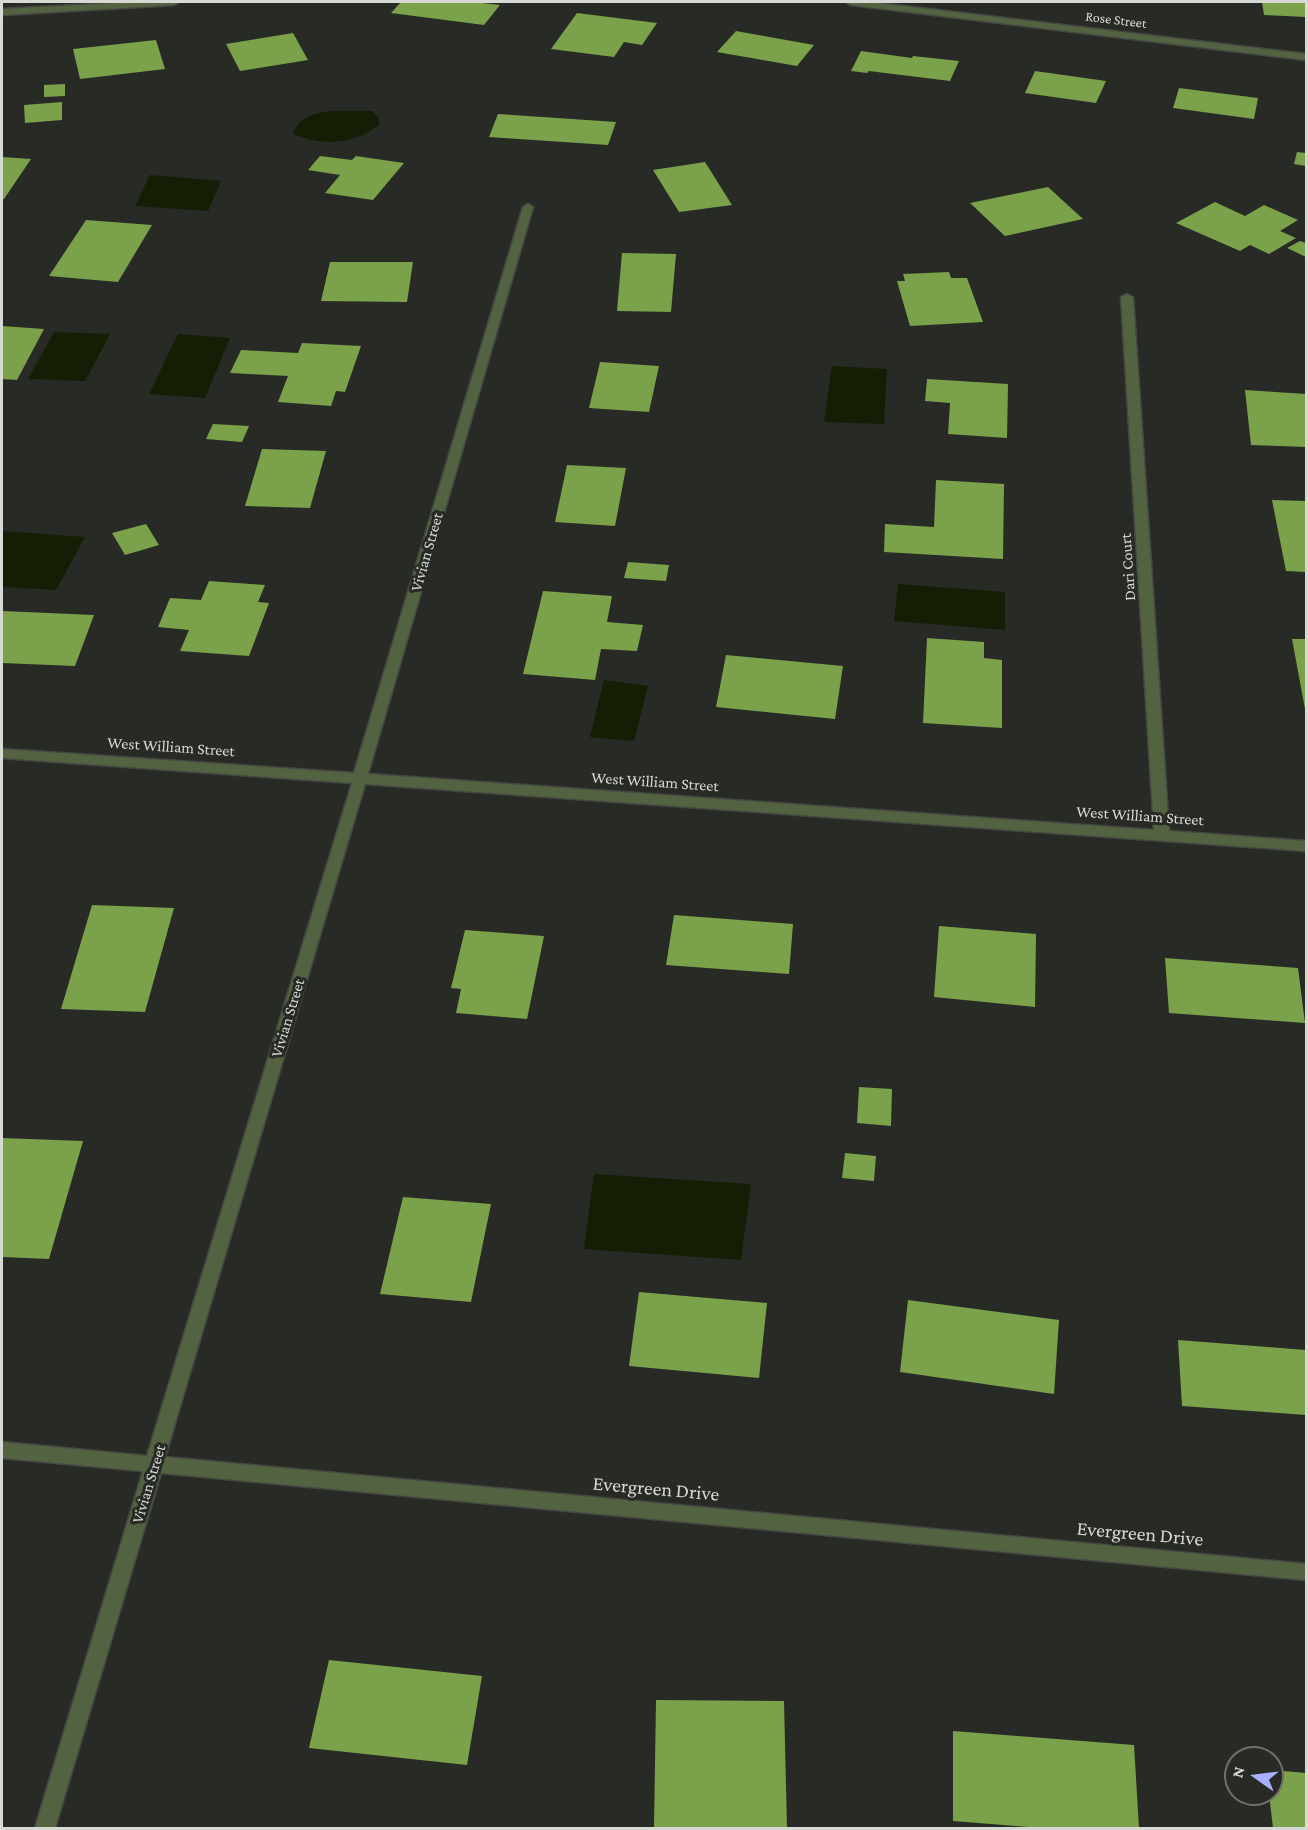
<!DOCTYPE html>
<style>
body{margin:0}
#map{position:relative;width:1308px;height:1830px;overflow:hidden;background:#282b25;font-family:"Crimson Pro",serif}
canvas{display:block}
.frame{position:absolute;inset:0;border:3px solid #d7d9d5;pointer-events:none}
.north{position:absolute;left:1224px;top:1746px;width:60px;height:60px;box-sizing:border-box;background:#282b25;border:2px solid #6e716b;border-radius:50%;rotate:284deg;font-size:16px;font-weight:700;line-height:24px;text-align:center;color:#d7d9d5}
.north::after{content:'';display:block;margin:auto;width:21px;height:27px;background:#a8b0fc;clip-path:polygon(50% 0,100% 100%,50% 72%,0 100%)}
</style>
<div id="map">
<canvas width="1308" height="1830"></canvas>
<div class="frame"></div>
<div class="north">N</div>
</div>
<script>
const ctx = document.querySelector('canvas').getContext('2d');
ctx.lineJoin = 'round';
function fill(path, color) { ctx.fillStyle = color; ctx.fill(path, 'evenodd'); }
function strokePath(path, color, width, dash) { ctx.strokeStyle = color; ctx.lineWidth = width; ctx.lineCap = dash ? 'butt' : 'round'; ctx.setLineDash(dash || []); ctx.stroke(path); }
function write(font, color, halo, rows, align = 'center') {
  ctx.font = font + ' "Crimson Pro",serif'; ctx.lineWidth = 6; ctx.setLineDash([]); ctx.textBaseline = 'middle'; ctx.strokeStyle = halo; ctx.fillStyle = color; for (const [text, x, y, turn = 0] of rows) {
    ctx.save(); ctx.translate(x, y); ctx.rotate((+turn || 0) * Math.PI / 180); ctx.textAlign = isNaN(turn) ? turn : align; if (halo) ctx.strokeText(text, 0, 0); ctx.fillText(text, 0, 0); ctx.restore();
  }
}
const water = new Path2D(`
 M330,111H373L379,119V125C353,145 323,146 293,134C300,116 312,114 330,111Z
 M150,175L221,181L208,211L135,206Z
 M54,332L110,334L85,381L28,379Z
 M178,334L230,338L205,398L149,394Z
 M832,366L887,369L884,424L824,422Z
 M2,531L85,537L56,590L2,587Z
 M898,584L1005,592V630L894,621Z
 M604,680L648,686L634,741L590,737Z
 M594,1174L751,1184L741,1260L584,1249Z`);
const building = new Path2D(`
 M401,2H473L500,5L484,25L391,13Z
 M1262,2H1306V17L1264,15Z
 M577,13L657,23L642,45L624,42L614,57L551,49Z
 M736,31L814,45L797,66L717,52Z
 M293,33L308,60L240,71L226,44Z
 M156,40L165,69L80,79L73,49Z
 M861,51L912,58L913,56L959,61L950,81L869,71L867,73L851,71Z
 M1035,71L1106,81L1096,103L1025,93Z
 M65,84V96L44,97V85Z
 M1179,88L1258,98L1254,119L1173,108Z
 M62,102V120L25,123L24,105Z
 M498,114L616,122L608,145L489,137Z
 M1297,152L1306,153V166L1294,164Z
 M320,156L352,160L356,156L404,163L373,200L325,193L340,175L308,170Z
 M2,157L31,159L4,199H2Z
 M705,162L732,205L679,212L653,170Z
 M1048,187L1083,219L1005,236L970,203Z
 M1215,202L1245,216L1264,205L1298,220L1280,231L1296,238L1269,254L1250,245L1240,251L1176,223Z
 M86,220L152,225L118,282L49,276Z
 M1300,241L1306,243V257L1287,248Z
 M622,253L676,254L671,312L617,311Z
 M330,262H413L407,302L321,301Z
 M949,272L951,278H967L983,322L910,326L897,281H905L903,274Z
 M2,326L44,329L17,380L2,379Z
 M302,343L361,346L345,392L336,391L331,406L278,402L288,376L230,373L241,350L298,353Z
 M600,362L659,366L649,412L589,408Z
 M927,379L1008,384L1007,438L948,434L950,403L925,401Z
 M1245,390L1306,394V447L1251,445Z
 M213,424L249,426L242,442L206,439Z
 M262,449L326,451L310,508L245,506Z
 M567,465L626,468L615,526L555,522Z
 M936,480L1004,484L1003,559L884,552L885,524L934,527Z
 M1272,500L1306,501V572L1286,571Z
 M146,524L159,545L125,555L112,533Z
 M628,562L669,565L666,581L624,578Z
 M209,581L265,585L258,602L269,603L249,656L180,651L189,630L158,627L170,598L201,600Z
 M543,591L612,596L607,622L643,625L637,651L601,649L595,680L523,674Z
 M2,611L94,615L75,666L2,663Z
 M927,638L984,642V658L1002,660V728L923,723Z
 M1292,639H1306V709H1305Z
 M726,655L843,666L835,719L716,707Z
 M92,905L174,908L145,1012L61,1009Z
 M674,915L793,924L789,974L666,965Z
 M939,926L1036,934L1035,1007L934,997Z
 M465,930L544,936L527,1019L456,1013L461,989L451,988Z
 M1165,958L1298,968L1305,1023L1169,1013Z
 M859,1087L892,1089L891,1126L857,1123Z
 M2,1138L83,1141L49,1259L2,1257Z
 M845,1153L876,1156L874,1181L842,1178Z
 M403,1197L491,1204L471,1302L380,1294Z
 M639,1292L767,1303L759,1378L629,1366Z
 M908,1300L1059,1320L1054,1394L900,1372Z
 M1178,1340L1306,1350V1415L1182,1406Z
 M329,1660L482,1676L467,1765L309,1748Z
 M656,1700L784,1701L787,1828H654Z
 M953,1731L1134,1745L1139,1828H1041L953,1821Z
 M1272,1770L1306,1773V1828H1273L1269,1794H1272Z`);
const street = new Path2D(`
 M134,2H179L174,5L2,15V9Z
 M846,2H870L1306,54V60L851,5Z
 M528,204L533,207L368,774L1154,830L1121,297L1127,294L1133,297L1169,831L1306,841V851L365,784L165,1457L1306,1564V1580L161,1473L55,1828H35L143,1471L2,1458V1442L147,1456L352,783L2,758V749L354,773L523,207Z`);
const farStreetnames = [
 ["Rose Street",1116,20,7]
];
const streetNames = [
 ["Vivian Street",427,552,-74],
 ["Dari Court",1128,567,-94],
 ["West William Street",171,747,4],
 ["West William Street",655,782,4],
 ["West William Street",1140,816,4],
 ["Vivian Street",288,1018,-73],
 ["Vivian Street",149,1484,-73]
];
const nearStreetnames = [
 ["Evergreen Drive",656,1489,5],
 ["Evergreen Drive",1140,1534,5]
];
fill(water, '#131e04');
fill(building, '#7ba14a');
strokePath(street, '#444741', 3);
fill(street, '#536341');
write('14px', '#d7d9d5', '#282b25', farStreetnames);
write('16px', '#d7d9d5', '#282b25', streetNames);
write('20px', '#d7d9d5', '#282b25', nearStreetnames);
</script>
